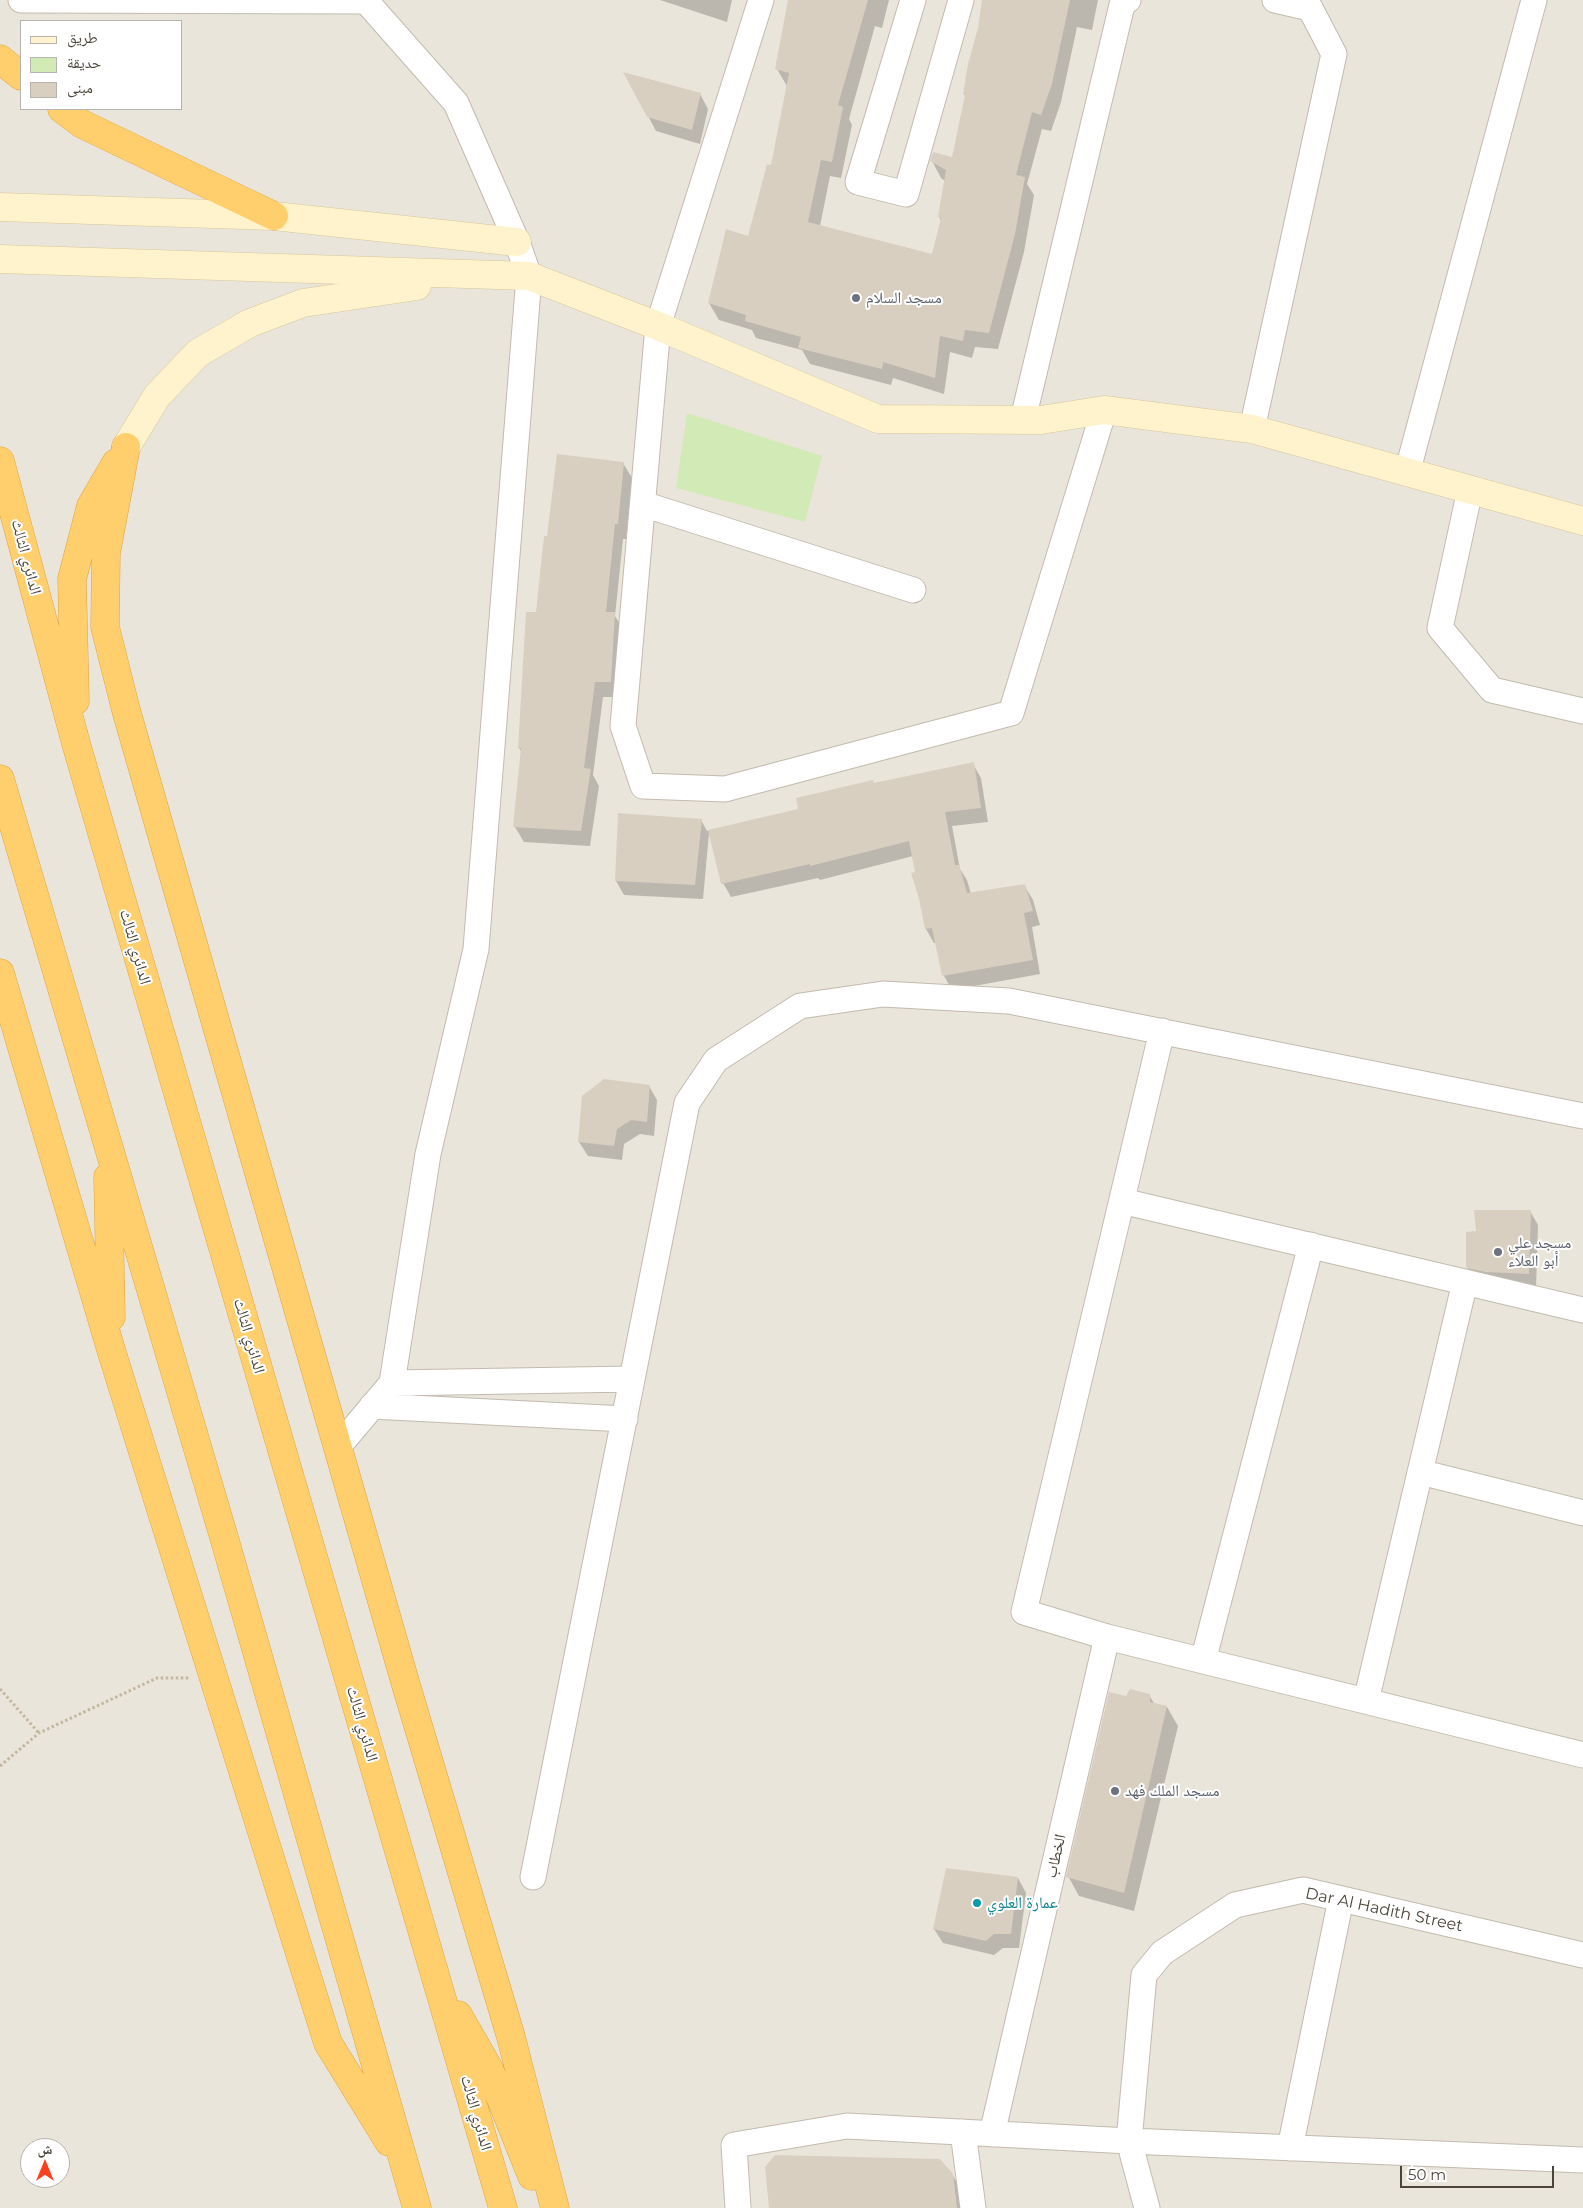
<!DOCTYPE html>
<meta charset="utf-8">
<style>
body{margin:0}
#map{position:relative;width:1583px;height:2208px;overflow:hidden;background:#f6f3ec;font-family:Montserrat,"Noto Naskh Arabic",sans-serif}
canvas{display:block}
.legend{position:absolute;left:20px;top:20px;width:162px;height:90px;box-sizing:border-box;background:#fff;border:1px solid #b7b4b0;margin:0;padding:6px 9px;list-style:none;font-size:15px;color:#4b4439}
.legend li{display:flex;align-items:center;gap:10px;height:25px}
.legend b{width:25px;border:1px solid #b7b4b0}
.north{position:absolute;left:20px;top:2138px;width:50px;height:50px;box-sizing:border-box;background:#fff;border:1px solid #b7b4b0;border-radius:50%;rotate:0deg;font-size:14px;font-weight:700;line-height:20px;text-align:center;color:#4b4439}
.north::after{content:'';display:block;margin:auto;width:18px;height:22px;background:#fc3f1d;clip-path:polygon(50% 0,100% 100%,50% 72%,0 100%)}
.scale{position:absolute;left:1400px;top:2166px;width:154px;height:22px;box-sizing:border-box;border:2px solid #4b4439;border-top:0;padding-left:6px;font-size:15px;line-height:18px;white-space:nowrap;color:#4b4439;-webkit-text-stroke:4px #fff;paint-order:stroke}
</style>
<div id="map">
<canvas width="1583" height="2208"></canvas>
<ul class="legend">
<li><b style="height:6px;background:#fff3cd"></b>طريق</li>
<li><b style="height:14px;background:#d2eab5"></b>حديقة</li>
<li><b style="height:14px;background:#d8cfc1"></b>مبنى</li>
</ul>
<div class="north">ش</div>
<div class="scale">50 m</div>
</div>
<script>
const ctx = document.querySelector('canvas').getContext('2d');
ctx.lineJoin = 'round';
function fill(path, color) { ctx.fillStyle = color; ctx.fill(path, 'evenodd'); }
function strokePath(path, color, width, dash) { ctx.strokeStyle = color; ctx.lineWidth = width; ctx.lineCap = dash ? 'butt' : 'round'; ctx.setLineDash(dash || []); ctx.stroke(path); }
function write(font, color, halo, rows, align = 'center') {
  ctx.font = font + ' Montserrat,"Noto Naskh Arabic",sans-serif'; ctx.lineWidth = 4; ctx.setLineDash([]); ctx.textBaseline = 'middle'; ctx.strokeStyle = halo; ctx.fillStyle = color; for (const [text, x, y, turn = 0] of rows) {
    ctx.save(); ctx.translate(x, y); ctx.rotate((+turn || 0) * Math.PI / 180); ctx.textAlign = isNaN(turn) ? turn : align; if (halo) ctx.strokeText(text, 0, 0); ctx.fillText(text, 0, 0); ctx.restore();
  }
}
const residential = new Path2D(`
 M0,0H1583V2208H0ZM21,21H181V109H21ZM30,2148H60V2178H30Z`);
const green = new Path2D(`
 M687,413L822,456L805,522L676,488Z`);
const shadow = new Path2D(`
 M660,0H732L727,22Z
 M797,0H889L882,28L875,26L849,119L852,125L841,178L830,176L820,226L933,255L942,222L939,217L945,181L941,178L932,161L953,159L966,97L964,94L994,0H1098L1092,30L1077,27L1061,102L1051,131L1042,129L1027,184L1034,195L1024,252L998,349L975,347L972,358L950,352L944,394L893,378L891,385L810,364L802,350L756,338L752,330L719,320L709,303L749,237L772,167L787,86L777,69Z
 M700,94L708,109L700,144L656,131L648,116Z
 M623,463L632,478L626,539H623L615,616L623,629L619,697H603L593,775L599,786L590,846L524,842L515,827L522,752L519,748L548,537Z
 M973,764L981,778L988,822L952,826L960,869L967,880L971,894L1024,885L1033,900L1040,925L1032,927L1040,974L952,990L944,976L937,943H934L926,929L913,856L820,880L818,878L731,897L723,883L709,833L703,899L624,895L616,881L701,820L707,831L799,810L874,784Z
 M649,1086L657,1100L654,1136L640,1134L624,1144L622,1160L588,1156L579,1142Z
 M1530,1211L1538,1225L1536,1288L1475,1282L1467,1267L1477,1233Z
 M1149,1695L1155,1705L1167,1707L1178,1726L1134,1911L1079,1896L1068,1876L1126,1697Z
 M1018,1878L1026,1893L1019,1948H1003L994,1955L943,1943L934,1929Z
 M952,2174L962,2192L964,2208H771Z`);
const building = new Path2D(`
 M788,0H868L838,105L843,107L832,162L821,160L808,222L932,254L941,218L938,217L946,170L930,161L933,152L952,157L965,95L963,94L968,64L978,28L982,0H1070L1052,84L1041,115L1032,112L1016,175L1025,177L1015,234L989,333L965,330L963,341L940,336L935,378L883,362L882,369L798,348L801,337L745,321L746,315L708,303L726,229L748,236L767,164L771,165L789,73L775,69Z
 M623,72L701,93L692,130L647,117Z
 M557,454L624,462L618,524H615L606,612H615L611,682H595L584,768L591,769L581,831L513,827L521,748H518L526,612H536L544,536H547Z
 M974,762L981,808L945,812L955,865H959L967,893L1025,884L1033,911L1024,913L1033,960L942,976L932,928L925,929L919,899L911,873L915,872L909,841L810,866V864L721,884L708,830L798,809L796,798L873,780L874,783Z
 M618,813L702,819L695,885L615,881Z
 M604,1079L650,1085L647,1122L631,1120L617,1129L614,1146L578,1142L582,1096Z
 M1474,1210H1531L1529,1274L1486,1272L1466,1268V1232L1476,1231Z
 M1130,1689L1150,1694V1702L1167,1706L1124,1893L1066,1877L1109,1692L1126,1696Z
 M946,1868L1018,1877L1011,1934H994L986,1941L933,1929Z
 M775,2155L940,2159L953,2174L957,2208H769L765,2167Z`);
const path = new Path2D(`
 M0,1689L39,1733
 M0,1766L39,1733L157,1678H190`);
const street = new Path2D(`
 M21,0L365,1
 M761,0L658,326L623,726L643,786L725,789L1011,713L1104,410
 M913,0L858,182L906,194L961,0
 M1023,419L1122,5L1128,0
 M1252,429L1334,54L1310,8L1275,0
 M1407,473L1534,0
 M1470,490L1440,628L1492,690L1583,711
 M643,504L913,590
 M1162,1031L1024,1612L1107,1637L1583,1755
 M1122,1201L1583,1310
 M392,1383L632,1379
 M372,1406L625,1419
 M338,1447L392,1383L428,1154L476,949L529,276L517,242L456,103L365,0
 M1420,1472L1583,1513
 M1203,1661L1311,1245
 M1366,1701L1465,1282
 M533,1877L687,1103L716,1060L800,1006L883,994L1009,1001L1583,1116
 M963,2132L973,2208
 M992,2134L1107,1637
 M1290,2148L1341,1899
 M738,2208L734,2145L847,2126L1129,2141L1583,2160
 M1147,2208L1129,2141L1144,1975L1162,1953L1235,1905L1303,1890L1583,1955`);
const secondary = new Path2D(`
 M0,207L274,216L517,242
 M0,259L529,276L658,326L878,419L1041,420L1104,410L1252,429L1583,521
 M126,447L157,396L198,353L250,323L303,303L417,286`);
const highway = new Path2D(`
 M0,59L21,76
 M62,109L82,124L274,216
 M126,447L106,553L105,627L126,710L406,1685L511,2037L555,2208
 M0,461L77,747L503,2208
 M75,701L72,579L91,506L116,463
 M0,779L223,1534L417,2208
 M0,973L112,1353L328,2043L389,2142
 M108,1177L111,1317
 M458,2015L489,2069L532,2176`);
const markers = [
 [856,298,5,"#6b7280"],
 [1498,1252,5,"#6b7280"],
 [1115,1791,5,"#6b7280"],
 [977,1903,5,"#0f9aa8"]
];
const worshipNames = [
 ["مسجد السلام",866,298],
 ["مسجد علي",1508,1243],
 ["أبو العلاء",1508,1261],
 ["مسجد الملك فهد",1125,1791]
];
const streetNames = [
 ["الدائري الثالث",26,557,75],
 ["الدائري الثالث",135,947,74],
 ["الدائري الثالث",249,1336,74],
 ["الدائري الثالث",362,1724,74],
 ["الخطاب",1056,1856,-77],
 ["Dar Al Hadith Street",1384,1910,12],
 ["الدائري الثالث",476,2113,74]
];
const cultureNames = [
 ["عمارة العلوي",987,1903]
];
fill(residential, '#eae5da');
fill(green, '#d2eab5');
fill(shadow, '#0003');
fill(building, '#d8cfc1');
strokePath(street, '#c2bbae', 27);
strokePath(secondary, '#d6c79b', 29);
strokePath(highway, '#e0a43c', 29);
strokePath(path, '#c4b79f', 3, [2.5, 2.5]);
strokePath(street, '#fff', 25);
strokePath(secondary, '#fff3cd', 28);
strokePath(highway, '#ffcf6e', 28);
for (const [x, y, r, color] of markers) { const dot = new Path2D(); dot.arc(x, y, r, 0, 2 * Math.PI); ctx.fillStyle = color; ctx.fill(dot); strokePath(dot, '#fff', 2); }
write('16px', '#5b616d', '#fff', worshipNames, 'left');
write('16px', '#4b4439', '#fff', streetNames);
write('16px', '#0d838f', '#fff', cultureNames, 'left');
</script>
